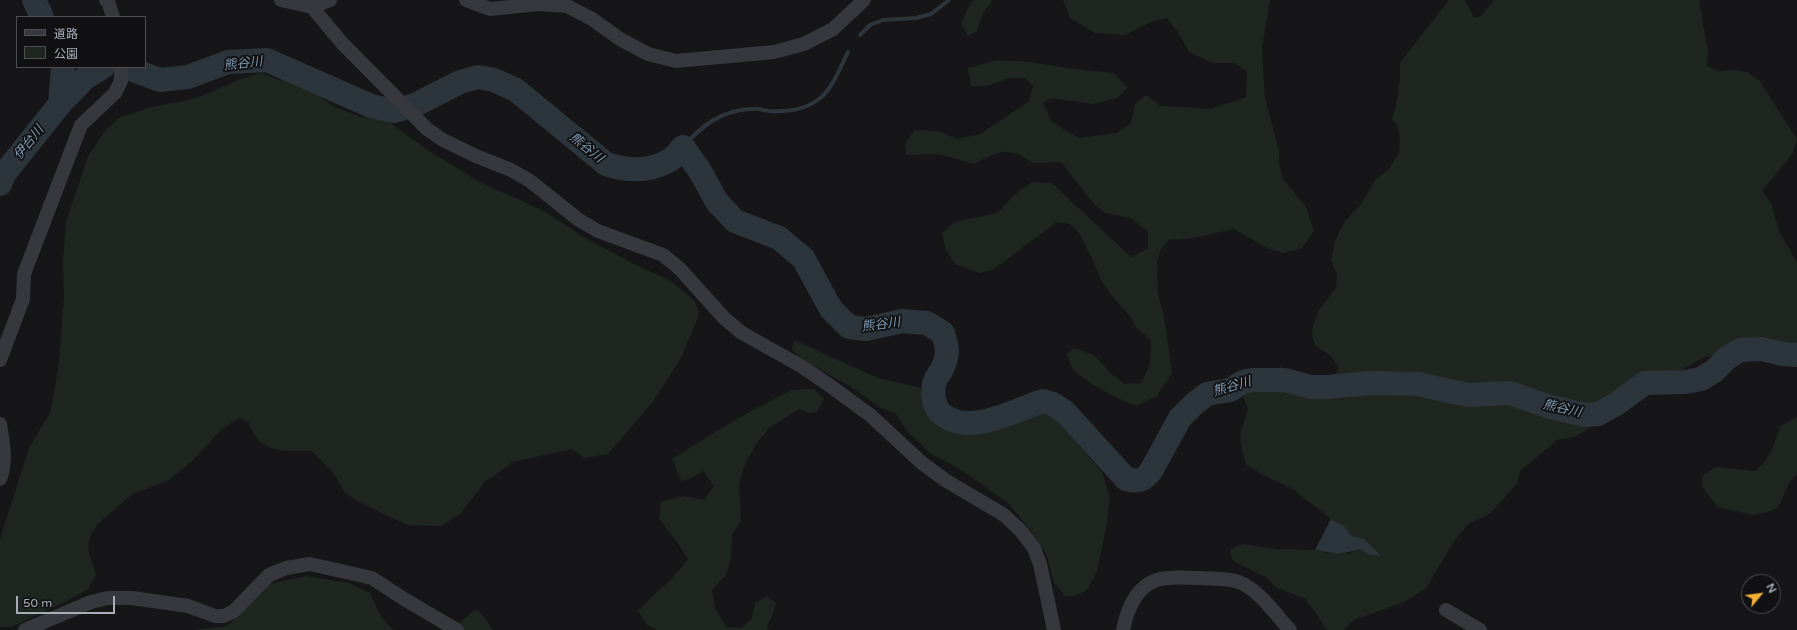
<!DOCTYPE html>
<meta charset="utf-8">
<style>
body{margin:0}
#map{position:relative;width:1797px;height:630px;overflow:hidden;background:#161618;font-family:"Varela Round","Noto Sans JP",sans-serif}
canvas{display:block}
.legend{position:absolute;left:16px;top:16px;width:130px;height:52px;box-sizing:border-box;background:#111113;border:1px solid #4d4f55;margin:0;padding:5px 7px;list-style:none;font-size:12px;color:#a8adb8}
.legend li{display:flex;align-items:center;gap:8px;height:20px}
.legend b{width:20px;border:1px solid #4d4f55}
.north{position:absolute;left:1741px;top:574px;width:40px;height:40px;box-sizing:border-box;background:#111113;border:1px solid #4d4f55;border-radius:50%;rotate:61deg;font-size:11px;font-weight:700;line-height:16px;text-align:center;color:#a8adb8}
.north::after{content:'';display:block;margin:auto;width:14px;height:18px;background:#f2b134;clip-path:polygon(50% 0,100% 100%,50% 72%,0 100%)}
.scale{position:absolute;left:16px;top:596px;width:99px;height:18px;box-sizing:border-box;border:2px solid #a8adb8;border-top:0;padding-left:5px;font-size:12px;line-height:14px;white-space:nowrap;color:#a8adb8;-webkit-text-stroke:3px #111113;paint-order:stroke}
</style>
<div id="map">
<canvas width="1797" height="630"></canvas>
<ul class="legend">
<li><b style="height:5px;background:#37383d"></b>道路</li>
<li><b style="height:11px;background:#1e261f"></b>公園</li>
</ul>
<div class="north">N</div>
<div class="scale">50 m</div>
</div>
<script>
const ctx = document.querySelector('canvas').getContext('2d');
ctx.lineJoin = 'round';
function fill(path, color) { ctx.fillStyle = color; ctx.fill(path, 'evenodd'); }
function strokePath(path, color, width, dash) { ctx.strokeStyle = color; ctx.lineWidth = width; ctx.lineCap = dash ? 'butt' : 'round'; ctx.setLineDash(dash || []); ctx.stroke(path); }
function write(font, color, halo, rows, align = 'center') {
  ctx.font = font + ' "Varela Round","Noto Sans JP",sans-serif'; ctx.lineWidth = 3.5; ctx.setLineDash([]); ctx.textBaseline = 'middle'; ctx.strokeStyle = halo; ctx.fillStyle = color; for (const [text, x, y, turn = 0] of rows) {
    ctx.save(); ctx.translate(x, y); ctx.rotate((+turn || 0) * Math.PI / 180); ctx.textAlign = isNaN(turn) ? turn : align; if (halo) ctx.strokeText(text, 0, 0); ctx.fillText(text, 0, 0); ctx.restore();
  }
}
const green = new Path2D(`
 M974,0H993L983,13L977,31L968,36L961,24L971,2Z
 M1063,0H1270L1262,48L1265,98L1279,151V164L1283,179L1306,207L1314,231L1302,248L1283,253L1267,248L1234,229L1194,238L1169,240L1161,249L1157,261L1158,293L1164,317L1172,373L1157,396L1136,406C1118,399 1086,383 1073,369C1070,365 1069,358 1067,354L1074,348L1094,355L1110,373L1124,384L1141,383L1150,364L1151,341L1136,327L1131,318L1112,296L1101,280L1092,259L1080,234L1070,224L1057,222L994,269L980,273L955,264L946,250L942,233L955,222L997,213L1015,194L1032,182L1052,183L1131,257L1148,248V232L1131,218L1105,213L1094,204L1061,162L1033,163C1009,145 999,151 974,164L939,154L906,155L905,143L915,130L938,131L957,139L980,134L1028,102L1033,87L1026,78H1009L987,86H971L968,68L996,60L1030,62L1073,69L1114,73L1128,88L1117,98L1093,104L1051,98L1043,103L1052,122L1079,138L1117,133L1131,123L1135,104L1146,95L1161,106L1211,109L1246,97L1247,72L1235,63H1213L1189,52L1179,34L1167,18L1153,21L1125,35L1095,33L1070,18Z
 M1449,0H1465L1474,18L1481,16L1494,0H1699L1708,51L1707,66L1718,71L1732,70L1747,72L1759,80L1797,139L1793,153L1762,191L1771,203L1779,231L1797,263V352L1772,349H1753L1718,354L1702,358L1680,371L1654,380L1587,430L1574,437L1557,440L1520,471L1517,484L1495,508L1489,514L1468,524L1455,540L1426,588L1404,602L1354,620L1344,630H1328L1325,628L1316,613L1305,599L1275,587L1267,578L1233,561L1230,550L1242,544L1276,549L1315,550L1328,553L1335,551L1348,554L1359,549L1370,555H1382L1364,539L1352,536L1344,526L1331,519L1293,489L1263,475L1246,465L1241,444L1240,434L1248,409L1243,395L1242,383L1258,373L1281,367L1303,383L1324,385L1333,379L1339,368L1330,355L1317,347L1312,337L1313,325L1319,310L1336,288L1337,274L1331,260L1335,241L1345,221L1362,203L1375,180L1389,169L1399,153L1400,136L1397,125L1392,119L1396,106L1400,78V63Z
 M261,73L278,80L301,85L335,107L364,118L385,119L429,151L480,182L546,212L582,236L632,263L671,281L695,301L699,315L681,358L652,403L608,454L585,458L571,449L513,462L485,482L461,513L441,526L407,525L359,502L345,493L335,475L312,451C282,450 261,456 249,423L240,418L222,429L192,461L169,480L131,495L98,524L90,536L88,549L96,575L88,589L67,601L11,627H0V539L29,448L51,411L59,361L64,297L63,260L66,221L88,156L105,131L119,118L152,107L194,99L243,78Z
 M794,340L878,378L918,387L944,405L964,414L999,415L1038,408L1057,417L1081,448L1102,472L1110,498L1106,529L1096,574L1087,590L1074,596H1065L1054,583L1047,556L1031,531L1008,503L955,466L931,454L908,432L895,413L881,408L851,387L802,359L792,350Z
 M814,389L824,399L817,412L809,413L799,409L769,428L757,443L745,464L739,485L741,521L732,534L731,558L726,575L712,590L715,608L726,627L742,628L752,618L755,603L767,596L776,603L772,616L767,626L769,630H657L647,625L638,611C654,593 674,579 688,559L677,542L659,519L661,502L684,496L704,500L714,486L703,471L690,479L681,481L672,459L733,421L791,390Z
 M1797,417V474L1790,481L1779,506L1772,511L1753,515L1718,507L1702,487L1703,475L1716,467L1755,471C1770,460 1775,443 1780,426Z
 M306,576L349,583L370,593L381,617L393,630H196C203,628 220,628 224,627C239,621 244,601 250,588Z
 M476,609L485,618L493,630H451Z`);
const water = new Path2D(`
 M1331,519L1344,526L1352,536L1364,539L1382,556L1370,555L1359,549C1345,555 1329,553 1315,550Z`);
const stream = new Path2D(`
 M860,35L870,25L883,20L916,18L931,14L949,0
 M683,147C701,126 722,110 751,109C757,108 763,110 769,111C786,112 805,110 819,99C833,88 840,68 848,52`);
const river = new Path2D(`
 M34,0L42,17
 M125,67L160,80L188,77L228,62L267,60L371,106L394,111L415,105L460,82L478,77L494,80L516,90L606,164C627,171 650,172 670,160C675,157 679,151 683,147L700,171L717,202L735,221L779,238L803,258L831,309L849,327L866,329L902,321L927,323L943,333C948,348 949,356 941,371C938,375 935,380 934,384C932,396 933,407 943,415C971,436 1015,410 1043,401L1053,404L1065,412L1126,479C1138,482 1143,481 1151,471L1180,418L1194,404L1207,394L1230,390L1243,382L1252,380H1285L1311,387H1327L1371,383L1418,384L1467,395L1510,393L1547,406L1585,415L1598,414L1616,404L1645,383L1685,382L1701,379L1714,371L1727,358L1740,350L1761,349L1783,354L1797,355
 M60,104L63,67
 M0,184L4,174L60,104L85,78L103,67`);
const minor = new Path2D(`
 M106,0L108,1L113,17
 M281,0L312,7L330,0
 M466,0L490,9L539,4L567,6L592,19L620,39L648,54L676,61L774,52L804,44L833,29L864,0
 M312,7L342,43L427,129L443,140L476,156L511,170L530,181L579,220L598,231L663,255L680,269L724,318L742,333L801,366L829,385L870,415L922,463L945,480L1004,515L1021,531L1034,548L1040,564L1054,630
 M0,360L23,299L24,274L81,125L115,93L121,81V67
 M0,424C3,441 7,463 0,479
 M1446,610L1480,630
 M25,630L91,602L108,598H132L188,606L215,616H224L234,611L269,575L286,568L310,564L372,578L404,599L457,630
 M1123,630C1127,610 1135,587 1157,580C1170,576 1187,578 1200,578C1212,579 1228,578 1239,582C1258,589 1277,616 1290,630`);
const waterNames = [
 ["熊谷川",243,64,-6],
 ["伊台川",29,143,-51],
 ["熊谷川",586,148,39],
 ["熊谷川",881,325,-7],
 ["熊谷川",1232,387,-16],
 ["熊谷川",1562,409,13]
];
fill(green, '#1e261f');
fill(water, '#2c353c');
strokePath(stream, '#2c353c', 4);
strokePath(river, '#2c353c', 24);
strokePath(minor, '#37383d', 14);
write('italic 13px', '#7f9bb3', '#111113', waterNames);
</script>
